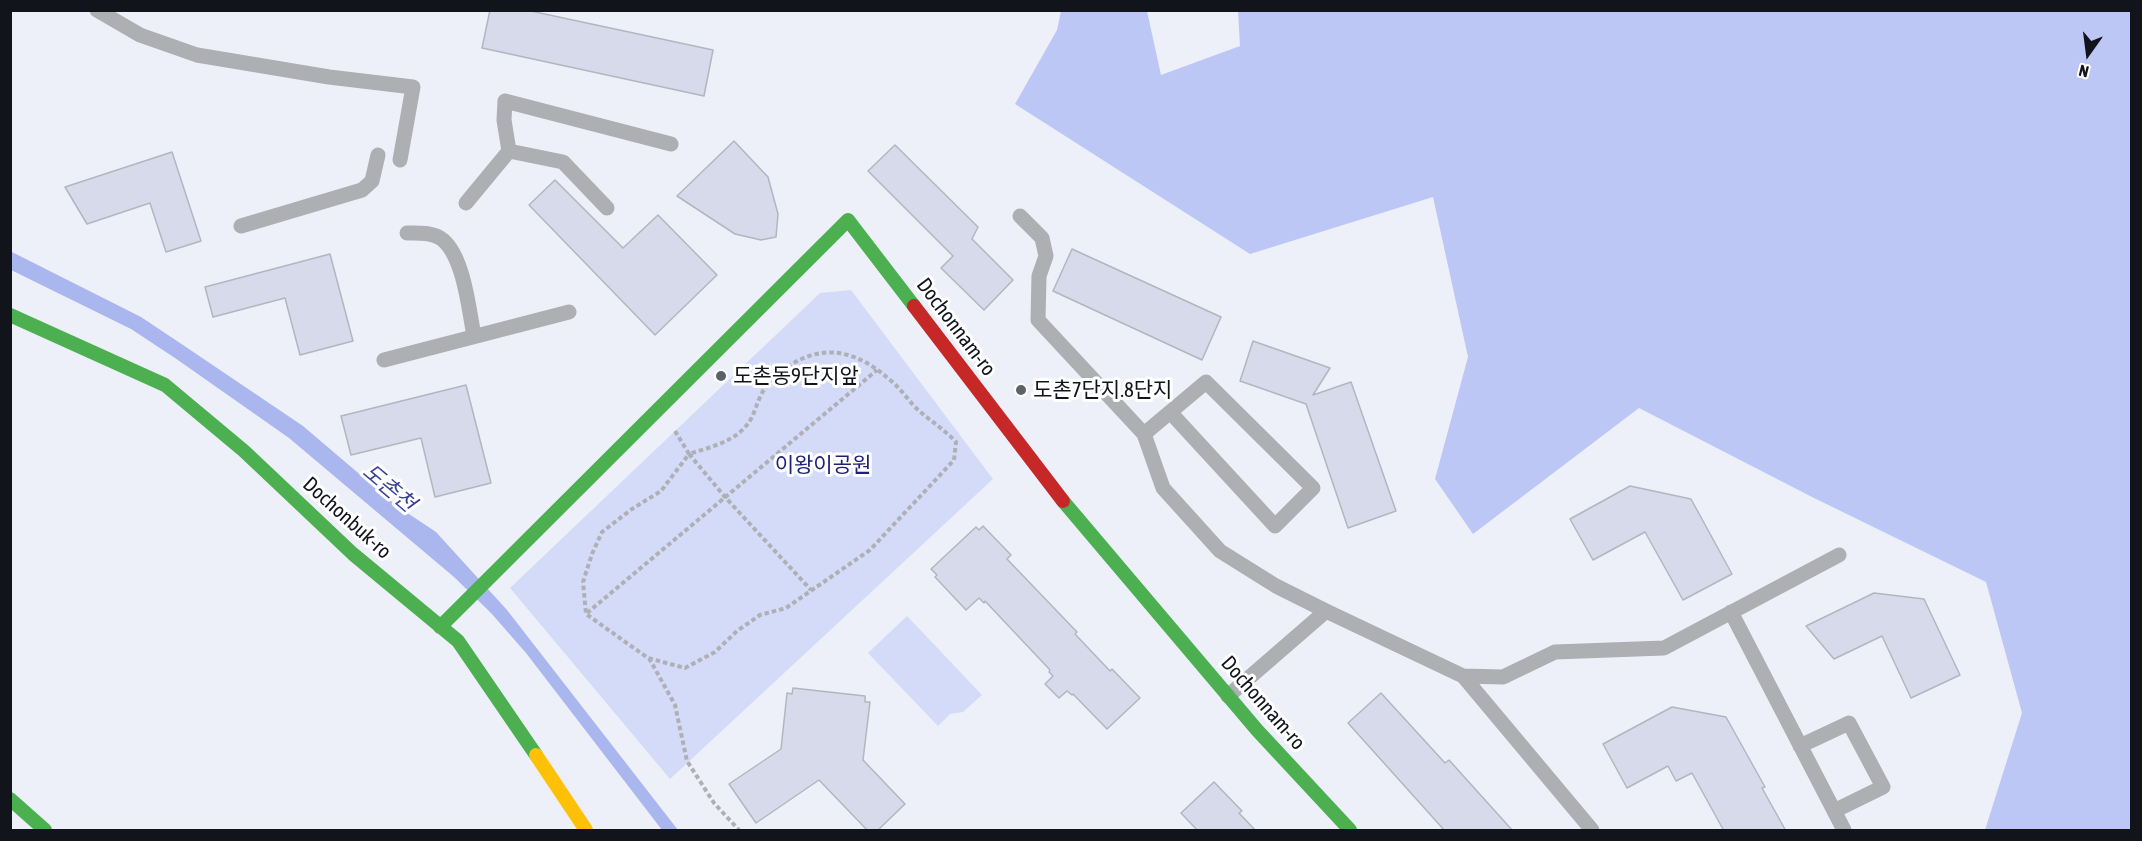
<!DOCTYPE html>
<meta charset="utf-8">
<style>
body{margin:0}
#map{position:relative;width:2142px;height:841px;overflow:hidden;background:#edf0f9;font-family:"Asap Condensed",sans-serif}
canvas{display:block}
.frame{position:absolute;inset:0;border:12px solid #12141c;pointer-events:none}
.north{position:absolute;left:2058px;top:24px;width:60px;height:60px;-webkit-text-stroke:4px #fff;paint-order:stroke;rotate:194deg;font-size:16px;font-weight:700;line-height:24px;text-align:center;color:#12141c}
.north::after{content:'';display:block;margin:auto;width:21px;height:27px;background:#12141c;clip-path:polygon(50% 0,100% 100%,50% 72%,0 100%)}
</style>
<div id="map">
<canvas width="2142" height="841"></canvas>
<div class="frame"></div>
<div class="north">N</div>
</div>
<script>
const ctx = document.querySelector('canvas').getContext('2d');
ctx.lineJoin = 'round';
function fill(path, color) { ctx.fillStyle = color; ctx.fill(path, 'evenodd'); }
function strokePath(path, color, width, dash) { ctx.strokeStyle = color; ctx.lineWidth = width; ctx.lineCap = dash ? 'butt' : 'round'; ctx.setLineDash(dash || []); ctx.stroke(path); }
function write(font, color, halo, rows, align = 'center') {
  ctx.font = font + ' "Asap Condensed","Noto Sans KR",sans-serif'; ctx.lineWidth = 6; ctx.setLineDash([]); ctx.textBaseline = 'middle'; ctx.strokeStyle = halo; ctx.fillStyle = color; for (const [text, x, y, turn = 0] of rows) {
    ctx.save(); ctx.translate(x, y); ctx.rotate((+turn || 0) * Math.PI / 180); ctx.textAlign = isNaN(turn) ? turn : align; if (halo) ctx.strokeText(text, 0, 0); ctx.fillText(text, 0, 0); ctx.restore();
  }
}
const green = new Path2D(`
 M851,290L993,479L670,779L510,588L820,293Z
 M907,616L982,695L963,712L950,714L938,726L868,653Z`);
const forest = new Path2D(`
 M1061,11H1147L1161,75L1240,46L1238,11H2131V830H1985L2022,713L1986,582L1812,497L1639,408L1473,534L1435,479L1468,357L1433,197L1250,254L1015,104L1057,30Z`);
const water = new Path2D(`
 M10,251L141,317L183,345L303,426L397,506L436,532L507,610L678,830H662L526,653L491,613L454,577L289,438L175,358L131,329L11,270Z`);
const building = new Path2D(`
 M490,10H526L713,50L704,96L482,48Z
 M734,141L768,177L778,214L776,237L761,240L735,234L677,196Z
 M895,145L978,227L972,239L1013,280L984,310L941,268L953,256L868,171Z
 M172,152L201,241L166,252L150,203L87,224L65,187Z
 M555,180L623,248L658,215L717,275L655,335L529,205Z
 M1072,249L1221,317L1202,360L1053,291Z
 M330,254L353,341L300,355L285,298L213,317L205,287Z
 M1253,341L1330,368L1313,395L1351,382L1396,511L1348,528L1306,404L1240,381Z
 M466,385L491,483L435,497L421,438L351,455L341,416Z
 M1630,486L1691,499L1732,574L1683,600L1645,532L1593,560L1570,519Z
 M983,526L1011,555L1007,559L1077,632L1075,634L1110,671L1112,669L1140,698L1107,729L1073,694L1072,695L1067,691L1059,698L1045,684L1053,676L1049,672L1050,670L985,601L984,603L979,598L966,610L935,577L937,575L931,569L976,527L979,530Z
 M1874,593L1924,599L1960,675L1911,698L1882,636L1834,659L1806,626Z
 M793,688L865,696V702H870L863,760L905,804L877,831H868L819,780L756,823L729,784L781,749L787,693L792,694Z
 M1381,693L1445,763L1449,760L1513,831H1445L1348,723Z
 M1672,707L1726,717L1765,787L1762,788L1786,831H1724L1692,773L1676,781L1668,766L1627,788L1603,744Z
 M1214,782L1242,811L1239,813L1256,831H1198L1181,813Z`);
const path = new Path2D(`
 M675,431L689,454L661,491L632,509L602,532L592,554L583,582L586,614L648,658L685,668L715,652L737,631L760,615L786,608L870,550L954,460L956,442C943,428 927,419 914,406C906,397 899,387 889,379C848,343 808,343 769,383C761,391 757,405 753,415C741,441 713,446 689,454L725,497L811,590
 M587,613L877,370
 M649,658L675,705L687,761L714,803L739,830`);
const lane = new Path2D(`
 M97,10L140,35L197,55L329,77L413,87L400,160
 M509,151L504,120L505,101L671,144
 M466,203L509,151L563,162L607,208
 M1020,216L1042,238L1046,256L1039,276L1038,320L1144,434L1163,488L1220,551L1276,586L1326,611L1228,696
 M241,226L362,190L372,181L378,155
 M407,233C419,233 433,232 443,240C464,258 469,310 474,336
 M384,360L569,312
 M1144,434L1206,382L1313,488L1275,526L1170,412
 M1326,611L1463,676L1592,830
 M1731,612L1844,830
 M1463,676L1503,677L1555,652L1664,648L1839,555
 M1800,746L1849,723L1883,787L1834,811`);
const fast = new Path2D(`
 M10,315L165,385L244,451L353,554L458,641L536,755
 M1063,501L1257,730L1350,830
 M440,627L848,220L914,306
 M10,799L45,830`);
const slow = new Path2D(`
 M536,755L586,830`);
const jam = new Path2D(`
 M914,306L1063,501`);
const markers = [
 [721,376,6,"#5f6169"],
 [1021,390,6,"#5f6169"]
];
const streetNames = [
 ["Dochonnam-ro",956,327,53],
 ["Dochonbuk-ro",347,518,42],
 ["Dochonnam-ro",1263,703,49]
];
const poiNames = [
 ["도촌동9단지앞",733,376],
 ["도촌7단지.8단지",1033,390]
];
const parkNames = [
 ["이왕이공원",823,465]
];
const waterNames = [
 ["도촌천",389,488,40]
];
fill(green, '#d3dbf8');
fill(forest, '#bcc7f5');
fill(water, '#aab7ee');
fill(building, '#d6daea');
strokePath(building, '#b3b6be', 1.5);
strokePath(path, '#afb0b5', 4, [4.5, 3]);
strokePath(lane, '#aeafb3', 15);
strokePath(fast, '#4caf50', 14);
strokePath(slow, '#ffc107', 14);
strokePath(jam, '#c62828', 14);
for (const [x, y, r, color] of markers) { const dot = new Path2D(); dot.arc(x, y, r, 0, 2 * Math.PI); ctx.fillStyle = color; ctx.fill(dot); strokePath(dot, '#fff', 2); }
write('21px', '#12141c', '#fff', streetNames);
write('21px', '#12141c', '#fff', poiNames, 'left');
write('21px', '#1f2076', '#fff', parkNames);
write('italic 22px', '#37429a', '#fff', waterNames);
</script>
